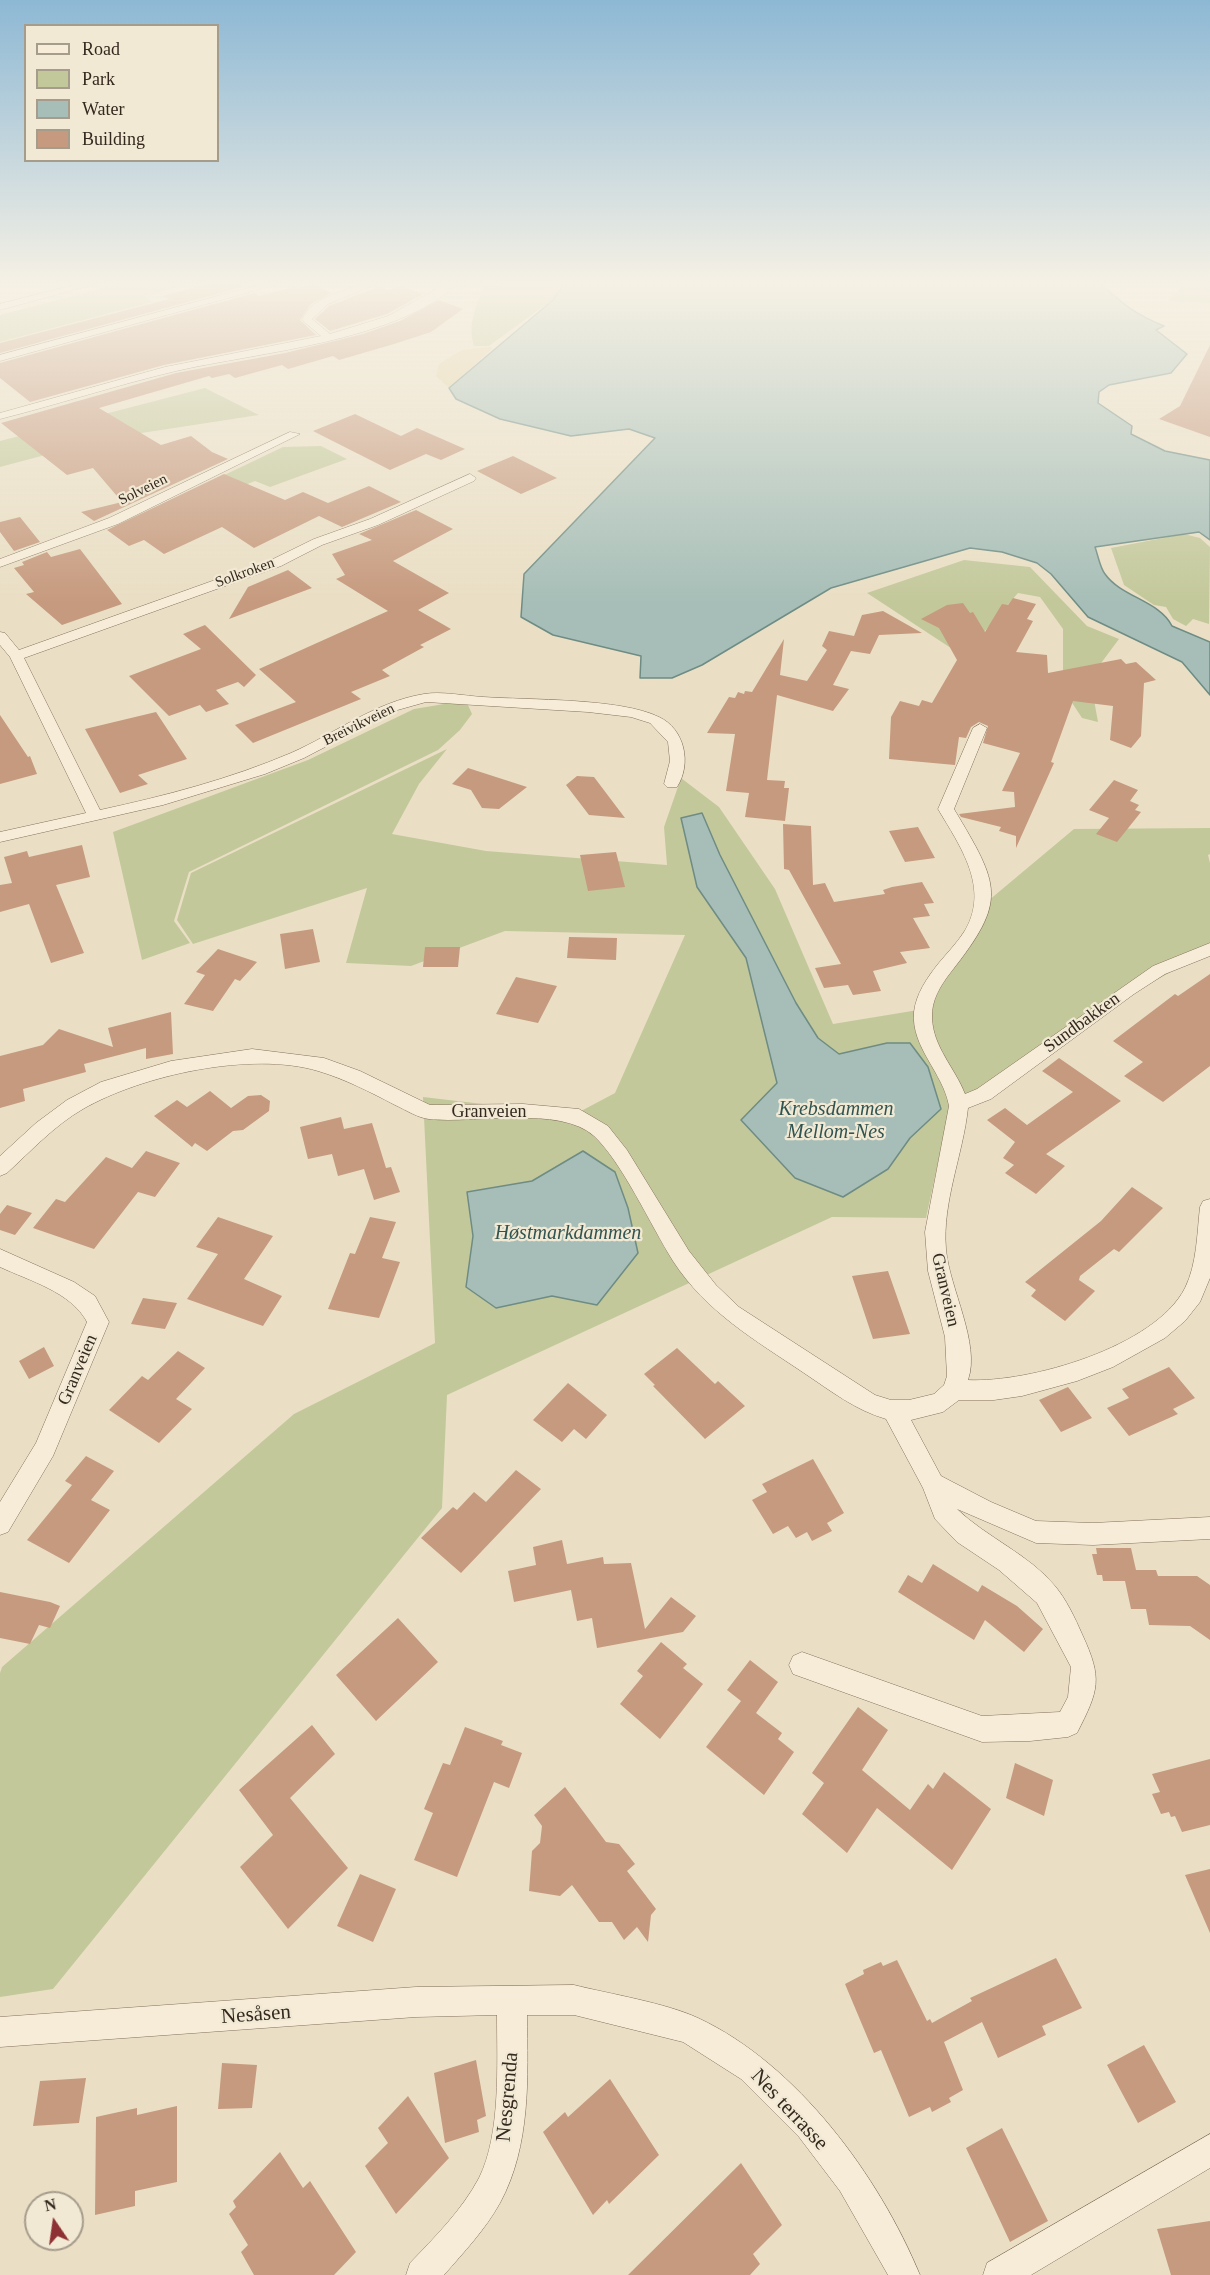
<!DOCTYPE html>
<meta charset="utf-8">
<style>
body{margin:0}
#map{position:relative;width:1210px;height:2275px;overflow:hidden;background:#eadfc5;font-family:Georgia,serif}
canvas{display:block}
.legend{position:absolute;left:24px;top:24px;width:195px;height:138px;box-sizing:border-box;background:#f2e9d4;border:2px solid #a69c8c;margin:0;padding:8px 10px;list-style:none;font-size:18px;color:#35291f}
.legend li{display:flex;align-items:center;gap:12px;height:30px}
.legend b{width:30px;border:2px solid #a69c8c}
.north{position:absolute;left:24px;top:2191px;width:60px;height:60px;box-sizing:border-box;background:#f2e9d4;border:2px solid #a69c8c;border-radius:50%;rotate:347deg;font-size:16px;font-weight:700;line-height:24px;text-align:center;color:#35291f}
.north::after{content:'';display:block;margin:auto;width:21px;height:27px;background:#8e3134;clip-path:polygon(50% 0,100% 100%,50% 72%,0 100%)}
</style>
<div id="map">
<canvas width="1210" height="2275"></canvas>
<ul class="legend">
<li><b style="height:8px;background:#f6ecd8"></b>Road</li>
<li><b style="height:16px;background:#c3c89a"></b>Park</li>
<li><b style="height:16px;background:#a6beb7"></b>Water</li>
<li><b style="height:16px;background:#c69a7e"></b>Building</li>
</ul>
<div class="north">N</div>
</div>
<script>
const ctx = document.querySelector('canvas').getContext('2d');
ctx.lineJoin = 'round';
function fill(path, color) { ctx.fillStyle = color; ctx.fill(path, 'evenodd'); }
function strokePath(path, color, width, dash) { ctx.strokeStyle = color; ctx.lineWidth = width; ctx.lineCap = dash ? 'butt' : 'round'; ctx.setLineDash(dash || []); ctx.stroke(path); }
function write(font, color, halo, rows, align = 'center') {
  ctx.font = font + ' Georgia,serif'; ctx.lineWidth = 4.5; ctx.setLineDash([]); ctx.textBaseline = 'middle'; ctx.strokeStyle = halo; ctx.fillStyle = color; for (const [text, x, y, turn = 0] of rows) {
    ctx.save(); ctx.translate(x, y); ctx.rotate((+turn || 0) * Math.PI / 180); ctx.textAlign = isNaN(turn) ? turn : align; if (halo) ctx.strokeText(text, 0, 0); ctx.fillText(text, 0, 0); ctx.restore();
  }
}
const green = new Path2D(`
 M118,284H187L146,297L152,302L0,342V315Z
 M563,284L552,300L489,346H474C467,325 476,307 483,287L454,285Z
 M1184,284H1210V303L1168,301Z
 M205,388L259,415L109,438L0,467V441Z
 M321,446L347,459L270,487L255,481L187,509L172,500L283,447Z
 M1184,534L1200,538L1210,547L1209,624L1193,619L1186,626L1173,619L1166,607L1154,605L1124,585L1111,548Z
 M964,560L1030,567L1087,626L1119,639L1090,678L1098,722L1082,718L1063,689V629L1040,597L1018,593L963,656L867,593Z
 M450,703L468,705L472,714L460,730L438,750L189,872L174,921L190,943L142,960L113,832L308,760L414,709Z
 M447,749L419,784L392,834L486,851L667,865L664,827L681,778L719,807L775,889L833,1024L918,1010L976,911L1074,829L1210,828V854L1208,855L1210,863V950L1128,996L950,1107L926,1218L832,1217L447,1395L442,1508L53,1989L0,1997V1673L2,1667L294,1414L435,1343L423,1097L543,1111L566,1119L615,1093L685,935L505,931L411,966L346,963L367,888L193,944L177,920L191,873Z`);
const sand = new Path2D(`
 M490,347L493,348L449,388L436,376L439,364L462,350Z`);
const water = new Path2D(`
 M564,284H1102C1121,304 1139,316 1164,326L1156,330L1187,354L1171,373L1109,385L1099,392L1098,403L1132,426L1131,434L1165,451L1210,460V540L1199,532L1095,547C1098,555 1100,568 1105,574C1121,597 1160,601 1172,626L1210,642V695L1182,662L1088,617L1051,574L1037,563L1002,552L970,548L831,588L702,665L672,678H640L641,656L553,635L521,617L524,574L655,438L629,429L571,436L500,419L456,399L449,388L553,300Z
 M702,813L720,855L796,1003L818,1038L839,1054L887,1043H910L928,1067L941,1109L910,1138L888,1169L843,1197L795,1178L741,1120L777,1083L746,958L697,887L681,818Z
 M583,1151L615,1172L628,1208L638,1253L597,1305L552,1296L496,1308L466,1287L473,1236L467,1192L532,1181Z`);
const building = new Path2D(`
 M206,284H239L243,287L0,353V343L169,299L163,296Z
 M315,284L331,293L311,304L300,320L316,335L164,365L30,402L0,378V363L254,293L259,296L293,287L297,288Z
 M380,286L389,290L401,286L423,294L387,314L330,331L315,319L329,306Z
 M439,300L463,309L431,332L394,344L339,360L333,356L288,369L282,365L235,378L229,374L212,378L209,376L99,408L161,445L191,436L212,452L228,459L94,521L81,512L122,502L93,468L67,475L1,423L176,373L285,353L363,334L400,321Z
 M1210,345V437L1159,419L1180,406Z
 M355,414L401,436L417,428L465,449L441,460L426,454L390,470L313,431Z
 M513,456L557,478L521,494L477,471Z
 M224,474L285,500L303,492L328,503L369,486L401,502L342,527L319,516L254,548L222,527L164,554L144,540L129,546L107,530Z
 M416,510L453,529L393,561L449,593L418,610L451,629L420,645L424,647L382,670L390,676L351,692L361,699L253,743L235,725L296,702L259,669L388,611L336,579L345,575L332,554L372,540L359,534Z
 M20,517L40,542L14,551L0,532V522Z
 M80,549L122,604L62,625L26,594L34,592L14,568L24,565L22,562L47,552L51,557Z
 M288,570L312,588L229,619L248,587Z
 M1013,598L1036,604L1027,619L1033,621L1016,652L1047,655L1048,673L1121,659L1126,664L1136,662L1156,680L1144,683L1141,736L1131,748L1110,740L1113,706L1073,701L1051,762L1054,763L1016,848V836L999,831L1001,827L961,817L959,814L1015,807L1014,792L1002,791L1020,753L983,743L988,726L979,722L971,727L966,738L959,737L955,765L889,759L891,717L900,701L919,706L922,700L932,703L957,660L939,628L921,619L947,605L963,603L970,613L973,612L985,632L1002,604L1008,605Z
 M883,611L922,633L879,635L870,654L851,651L833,685L849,689L833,711L777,695L767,780L785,781L784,788H789L785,821L745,817L749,793L726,791L735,734L707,733L729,697L735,698L738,692L744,694L745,691L752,692L784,639L780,675L807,681L827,650L822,646L829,631L854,636L862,615Z
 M205,625L256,675L244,687L238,682L216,690L229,704L206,712L200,705L169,716L129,676L201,649L183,634Z
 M156,712L187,759L138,775L148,784L120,793L85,729Z
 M0,715L28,757L30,756L37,774L0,784Z
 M468,768L527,787L499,809L482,808L471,790L452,784Z
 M577,776L594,777L625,818L589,815L566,785Z
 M1114,780L1138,790L1130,801L1139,805L1135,810L1141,812L1117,842L1096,834L1109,818L1089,810Z
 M783,824L811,826L813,885L825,883L834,902L885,894L883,890L892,887L922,882L934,903L924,904L930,916L913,918L930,948L900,952L907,963L873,971L881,991L853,995L848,985L824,988L815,968L841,964L789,870L784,869Z
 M918,827L935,858L905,862L889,831Z
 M82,845L90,877L56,885L84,953L51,963L29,904L0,912V885L12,883L4,857L27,851L29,857Z
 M616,852L625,887L588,891L580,855Z
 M313,929L320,962L285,969L280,934Z
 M569,937L617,938L616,960L567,958Z
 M425,947H460L458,967H423Z
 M218,949L257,962L240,981L235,979L213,1011L184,1004L205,975L196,972Z
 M1210,974V1066L1163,1102L1124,1076L1143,1062L1113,1041L1175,994L1178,996Z
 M516,977L557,986L538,1023L496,1014Z
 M171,1012L173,1054L146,1059V1048L84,1064L86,1072L23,1089L25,1101L0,1108V1056L43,1045L59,1029L113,1047L108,1028Z
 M1059,1058L1121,1101L1046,1154L1065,1166L1036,1194L1005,1173L1014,1165L1003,1158L1015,1142L987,1120L1005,1108L1027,1125L1073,1092L1042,1071Z
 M210,1091L231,1108L248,1096L261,1095L270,1101L269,1111L243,1130L233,1131L207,1151L195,1143L192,1147L154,1116L177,1100L187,1107Z
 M341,1117L344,1129L372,1123L386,1168L391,1167L400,1192L374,1200L364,1169L338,1176L332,1154L308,1159L300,1127Z
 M146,1151L180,1163L155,1197L138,1192L94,1249L33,1228L56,1199L65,1202L106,1157L132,1168Z
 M1132,1187L1163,1208L1119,1252L1114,1249L1080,1276L1079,1280L1095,1291L1065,1321L1031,1296L1036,1290L1025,1282L1101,1221Z
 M7,1205L32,1213L15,1235L0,1230V1214Z
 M218,1217L273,1236L244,1279L282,1296L263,1326L187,1299L218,1254L196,1247Z
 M370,1217L396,1222L382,1258L400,1262L379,1318L328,1309L350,1253L355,1254Z
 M888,1271L910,1334L873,1339L852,1276Z
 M143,1298L177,1303L165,1329L131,1324Z
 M44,1347L54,1366L29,1379L19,1361Z
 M677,1348L715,1384L718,1381L745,1406L705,1439L653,1386L655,1385L644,1374Z
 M178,1351L205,1368L176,1399L192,1409L159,1443L109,1410L142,1376L148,1380Z
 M1169,1367L1195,1398L1173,1409L1178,1414L1129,1436L1107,1408L1129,1398L1122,1389Z
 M568,1383L607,1415L586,1439L574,1429L562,1442L533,1420Z
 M1068,1387L1092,1418L1061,1432L1039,1400Z
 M86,1456L114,1471L91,1500L110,1510L69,1563L27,1540L72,1485L65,1481Z
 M813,1459L844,1513L827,1523L832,1531L812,1541L807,1532L796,1538L788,1526L773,1534L752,1500L767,1492L762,1484Z
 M516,1470L541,1489L461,1573L421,1538L453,1507L457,1510L474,1492L486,1502Z
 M562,1540L567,1564L603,1557L604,1564L631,1563L645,1629L671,1597L696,1616L683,1632L597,1648L592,1618L577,1621L571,1590L514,1602L508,1571L536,1565L533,1547Z
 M1096,1548H1131L1136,1570H1156L1158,1576H1197L1210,1585V1640L1190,1626L1149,1625L1146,1609H1131L1125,1581H1103L1102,1575H1097L1092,1554H1097Z
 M933,1564L978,1592L982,1585L1017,1606L1043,1629L1024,1652L985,1620L974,1640L898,1592L908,1575L922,1583Z
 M0,1592L50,1602L60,1606L50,1628L39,1625L30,1644L0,1638Z
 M398,1618L438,1662L376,1721L336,1675Z
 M661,1642L687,1664L683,1668L703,1684L660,1739L620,1704L643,1676L637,1671Z
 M750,1660L778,1682L756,1713L782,1733L778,1739L794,1752L764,1795L706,1747L741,1701L727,1690Z
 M858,1707L888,1730L862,1770L910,1810L928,1784L933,1789L944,1772L991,1809L952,1870L877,1808L847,1853L802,1814L824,1783L812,1773Z
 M312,1725L335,1754L290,1798L348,1868L288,1929L240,1867L273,1835L239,1790Z
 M465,1727L503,1741L501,1745L522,1753L509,1788L494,1782L457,1877L414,1860L433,1813L424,1809L443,1763L450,1765Z
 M1210,1759V1825L1182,1832L1175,1816L1171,1817L1169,1812L1161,1814L1152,1794L1160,1792L1152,1774Z
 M1015,1763L1053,1780L1044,1816L1006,1798Z
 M565,1787L606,1842L619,1844L635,1864L627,1871L656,1909L651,1915L648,1942L637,1927L624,1940L612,1922H599L572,1885L560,1896L529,1891L532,1851L540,1843L542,1826L534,1815Z
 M1210,1869V1933L1185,1875Z
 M360,1874L396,1889L373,1942L337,1926Z
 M1056,1958L1082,2008L1042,2026L1046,2035L998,2058L982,2022L944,2042L963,2090L949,2098L951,2102L932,2112L930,2107L909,2117L881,2050L874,2053L845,1984L864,1974L863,1970L881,1962L883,1966L897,1960L927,2021L930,2019L932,2023L972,2001L970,1998Z
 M1144,2045L1176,2102L1138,2123L1107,2065Z
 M476,2060L486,2116L477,2120L479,2132L445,2143L434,2073Z
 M222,2063L257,2065L252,2108L218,2109Z
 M86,2078L79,2123L33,2126L40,2081Z
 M610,2079L659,2155L609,2204L607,2200L593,2215L543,2132L565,2112L568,2117Z
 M408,2096L449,2158L396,2214L365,2166L388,2143L378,2128Z
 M177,2106V2182L135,2191V2206L95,2215L96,2117L137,2108V2115Z
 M1002,2128L1048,2221L1010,2242L966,2148Z
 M280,2152L303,2188L310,2181L356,2252L334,2275H254L241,2252L248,2245L229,2214L236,2207L233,2201Z
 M741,2163L782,2225L753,2254L760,2264L750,2275H628Z
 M1210,2221V2275H1171L1157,2229Z`);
const minor = new Path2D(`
 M78,284H96L0,310V304Z
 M262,284H279L0,361V355Z
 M362,284H377L328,304L312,319L330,334L388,316L446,284H458C394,342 259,352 176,371C117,385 59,404 0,419V413L165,367L321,336L302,320C312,297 341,292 362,284Z
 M290,432L300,434L118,524L0,567V559L109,518Z
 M470,474L476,478L474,481L378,525L322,545L281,566L24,658L100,810C165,796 230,779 291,753C336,733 375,702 424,694C442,691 465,696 483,697C528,700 621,698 659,717C685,729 692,764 677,787H667L664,784L670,761L668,742L650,723L631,717L588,712L426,702L394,711L304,758L265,774L163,805L0,842V832L86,813L10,657L0,645V632L5,633L19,650L271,560L314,539L370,519Z
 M980,724L987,728L954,809C1000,886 1008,900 951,972C940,986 931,1001 932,1018C933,1047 955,1068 965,1094L977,1089L1153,966L1210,943V956L1165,974L1134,994L991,1099L968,1108C963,1155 942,1202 946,1249C949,1287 981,1344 968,1380C1029,1383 1155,1347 1185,1288C1197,1264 1197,1233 1200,1207L1203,1201L1210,1199V1278L1200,1302L1185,1321L1165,1338L1113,1367L1077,1381L1022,1396L994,1400H959L943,1412L911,1420L941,1476L991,1502L1036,1521L1093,1523L1210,1517V1539L1093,1545L1036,1543L957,1509C986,1537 1030,1555 1055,1586C1066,1599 1075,1618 1082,1634C1103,1679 1099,1690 1077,1733L1068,1737L1030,1741L982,1742L793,1674L789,1665L793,1656L802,1652L982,1716L1060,1712L1068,1697L1071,1667L1037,1603L999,1570L957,1542L935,1519L923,1488L886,1419C855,1410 831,1391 804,1373C755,1340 706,1312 673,1261C651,1226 622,1162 594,1136C560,1105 473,1124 429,1119C418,1118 406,1110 395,1105C370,1092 345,1079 318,1071C252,1051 142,1075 83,1109C55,1125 31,1151 7,1173L0,1176V1156L36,1123L67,1100L101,1082L171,1061L252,1049L324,1058L360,1071L430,1105L523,1104L579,1109L608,1126L627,1150L689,1251L716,1285L739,1307L875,1395L891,1400H909L934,1394L944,1385L947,1376L945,1337L928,1271L925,1232L949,1106C943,1072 911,1048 914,1012C916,994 927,978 938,964C947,953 957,943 964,932C991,889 960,846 938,809L973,728Z
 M0,1249L74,1282L95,1296L109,1322L53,1456L8,1532L0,1535V1502L36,1443L87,1322C71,1292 30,1281 0,1267Z
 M574,1985C610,1994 666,2003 698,2018C797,2064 879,2176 920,2275H888L840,2191L799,2137L741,2079L683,2042L574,2015H527C528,2077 531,2146 500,2203C485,2230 464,2252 444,2275H406L410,2263C435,2237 462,2210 479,2178C501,2134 497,2064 497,2015L416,2017L0,2047V2017L416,1987Z
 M1210,2134V2168L1031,2275H983L987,2263Z`);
const farStreetnames = [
 ["Solveien",143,490,-26],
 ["Solkroken",245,573,-20],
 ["Breivikveien",359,725,-26]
];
const streetNames = [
 ["Sundbakken",1082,1023,-36],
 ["Granveien",489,1112],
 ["Granveien",945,1290,77],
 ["Granveien",78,1370,-67]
];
const waterNames = [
 ["Krebsdammen",836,1110],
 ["Mellom-Nes",836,1133],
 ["Høstmarkdammen",568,1234]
];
const nearStreetnames = [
 ["Nesåsen",256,2015,-4],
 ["Nesgrenda",508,2097,-85],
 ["Nes terrasse",789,2110,47]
];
fill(green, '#c3c89a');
fill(sand, '#e4d2a4');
fill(water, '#a6beb7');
strokePath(water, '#6e8c84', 1.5);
fill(building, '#c69a7e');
strokePath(minor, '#84715d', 1);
fill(minor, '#f6ecd8');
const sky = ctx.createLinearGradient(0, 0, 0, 603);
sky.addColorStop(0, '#8db8d4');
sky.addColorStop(0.47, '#f6f1e5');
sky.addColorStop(1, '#f6f1e500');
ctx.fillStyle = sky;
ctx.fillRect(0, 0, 1210, 603);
write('15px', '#35291f', '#f2e9d4', farStreetnames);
write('18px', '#35291f', '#f2e9d4', streetNames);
write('italic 20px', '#305451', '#f2e9d4', waterNames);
write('21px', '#35291f', '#f2e9d4', nearStreetnames);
</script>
